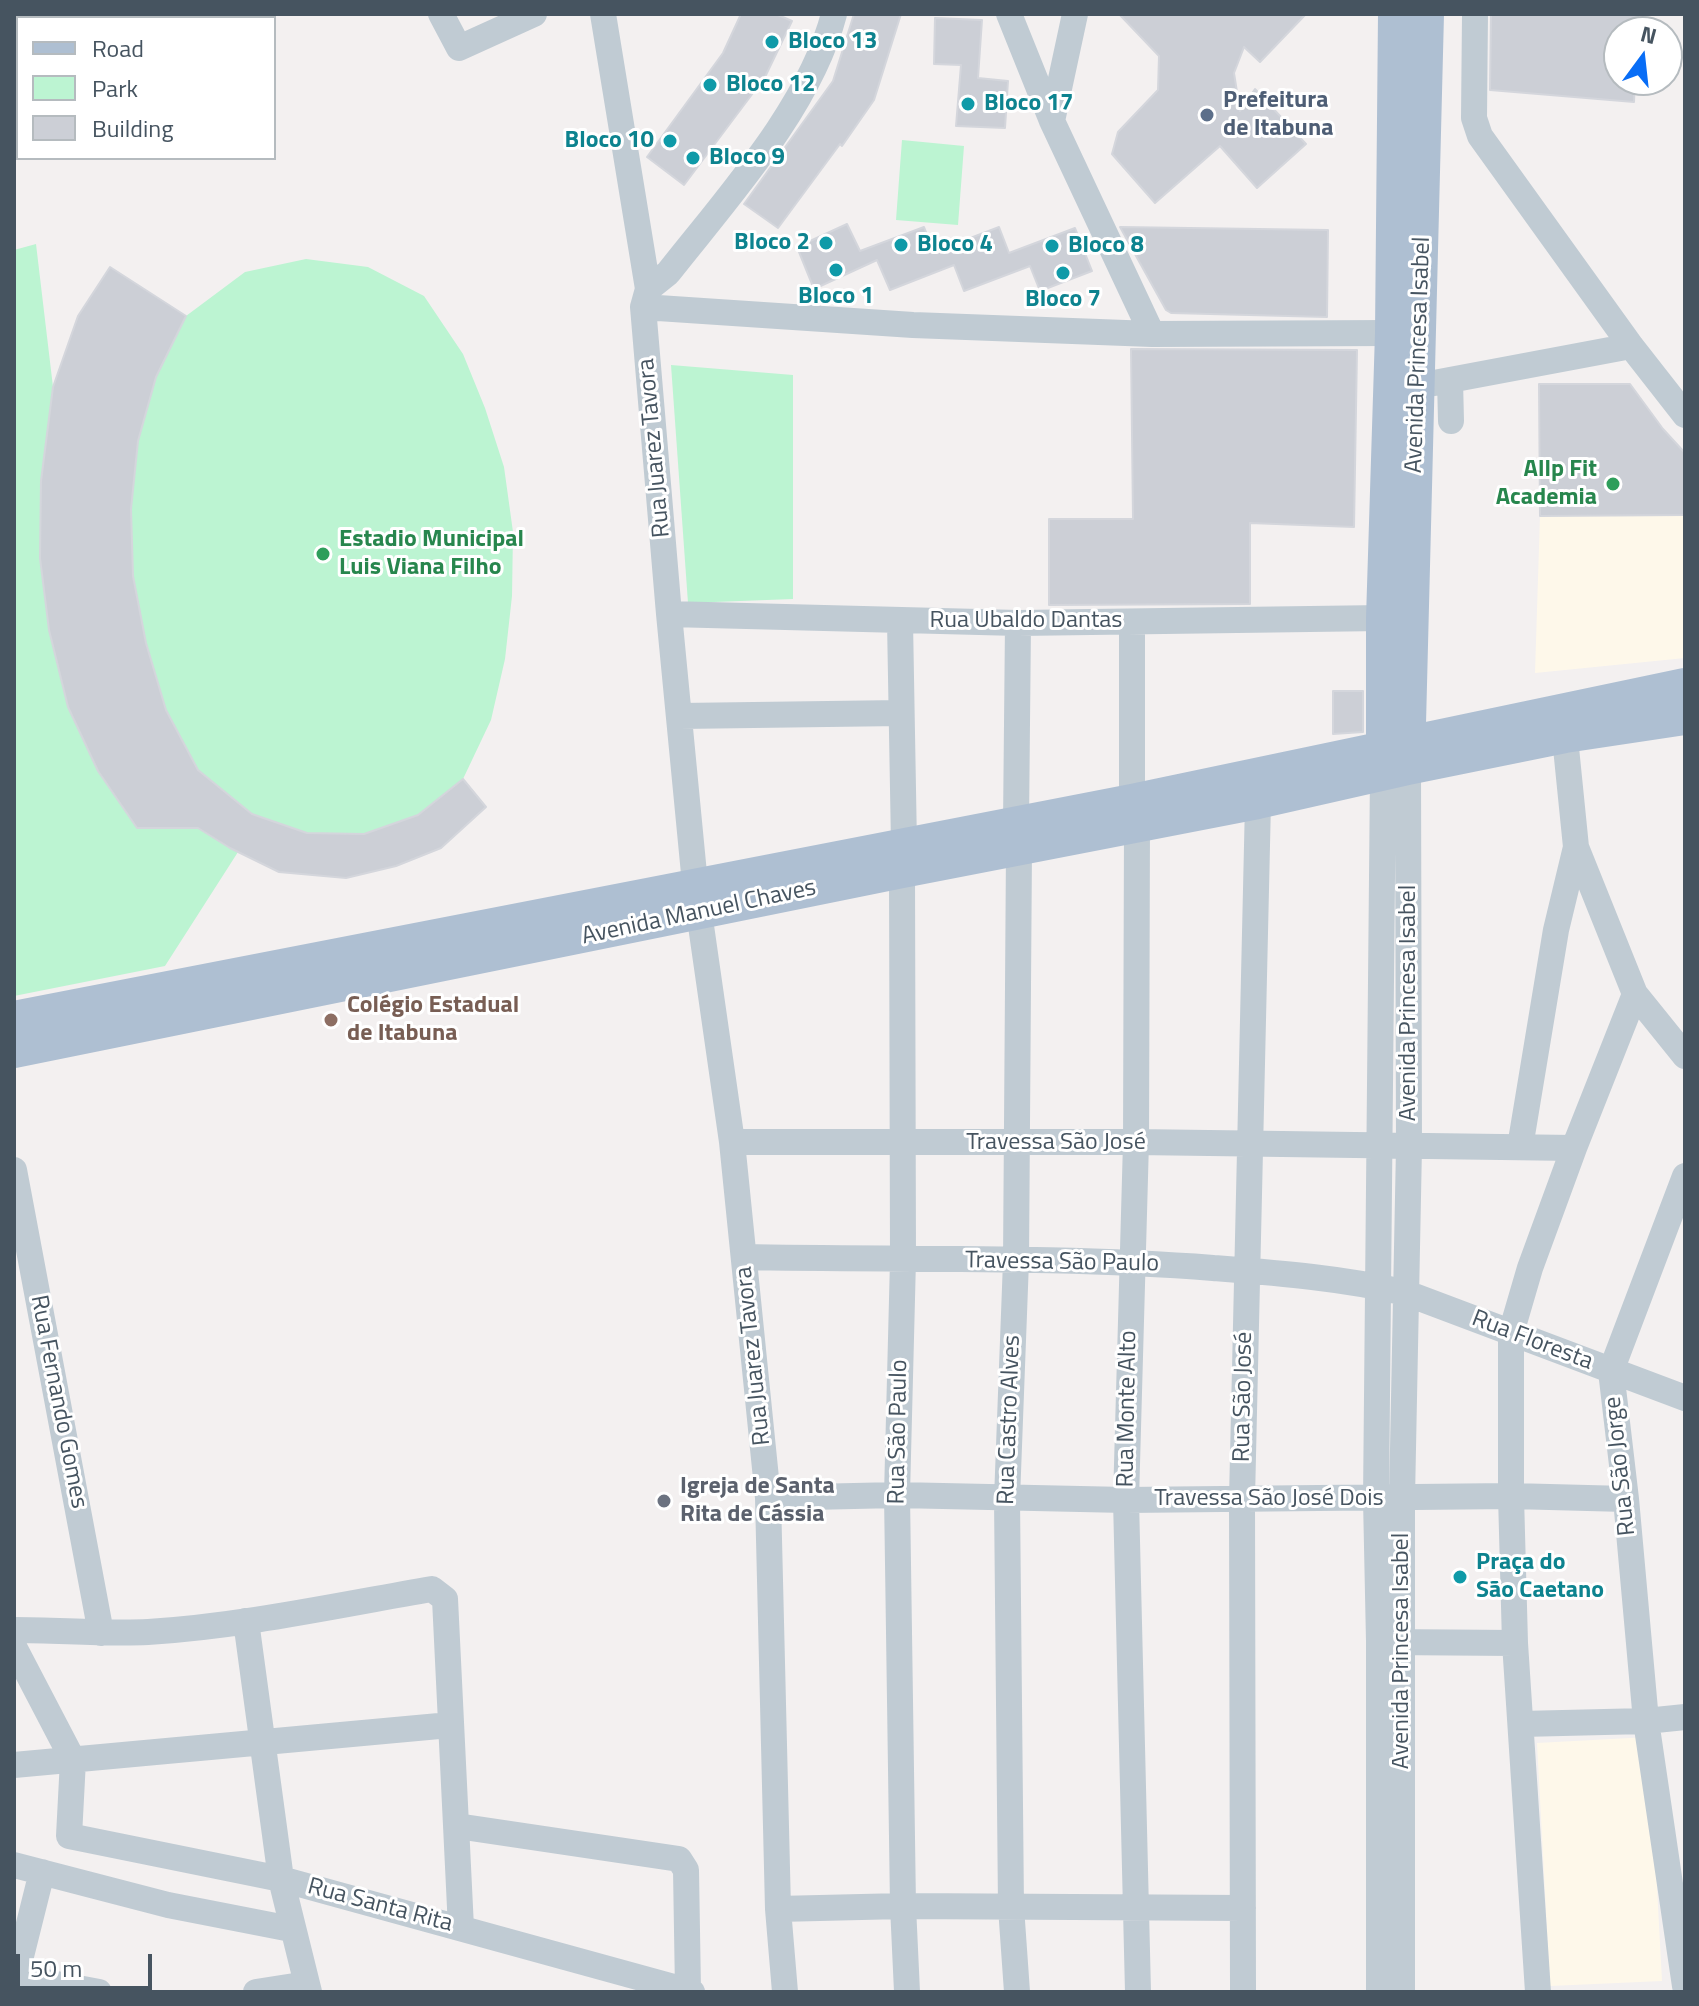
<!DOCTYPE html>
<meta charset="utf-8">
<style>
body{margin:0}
#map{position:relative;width:1699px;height:2006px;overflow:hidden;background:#f3f0f0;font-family:"Titillium Web",sans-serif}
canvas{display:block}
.frame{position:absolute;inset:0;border:16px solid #465460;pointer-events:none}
.legend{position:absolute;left:16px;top:16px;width:260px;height:144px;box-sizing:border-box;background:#fff;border:2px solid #b5bbbf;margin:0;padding:10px 14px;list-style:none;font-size:24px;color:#465460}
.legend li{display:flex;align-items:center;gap:16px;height:40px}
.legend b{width:40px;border:2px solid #b5bbbf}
.north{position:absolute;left:1603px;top:16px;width:80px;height:80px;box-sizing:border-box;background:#fff;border:2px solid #b5bbbf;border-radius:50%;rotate:15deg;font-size:22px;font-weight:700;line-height:32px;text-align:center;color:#465460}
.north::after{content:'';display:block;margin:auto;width:28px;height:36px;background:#086df6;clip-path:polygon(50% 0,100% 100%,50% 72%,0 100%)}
.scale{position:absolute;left:16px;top:1954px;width:136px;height:36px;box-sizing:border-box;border:4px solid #465460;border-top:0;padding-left:10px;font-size:24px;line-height:28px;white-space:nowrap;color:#465460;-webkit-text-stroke:6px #fff;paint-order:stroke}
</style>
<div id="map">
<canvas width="1699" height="2006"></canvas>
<div class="frame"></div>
<ul class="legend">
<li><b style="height:10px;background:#aebfd2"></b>Road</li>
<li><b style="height:22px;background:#bcf4d2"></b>Park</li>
<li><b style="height:22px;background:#cccfd6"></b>Building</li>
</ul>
<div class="north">N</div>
<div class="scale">50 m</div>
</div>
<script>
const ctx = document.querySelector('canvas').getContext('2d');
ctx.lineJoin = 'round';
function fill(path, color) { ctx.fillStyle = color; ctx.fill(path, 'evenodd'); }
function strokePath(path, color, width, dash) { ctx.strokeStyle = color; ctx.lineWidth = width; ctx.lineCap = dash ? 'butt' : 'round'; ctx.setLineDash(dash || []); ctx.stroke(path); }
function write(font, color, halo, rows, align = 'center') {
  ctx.font = font + ' "Titillium Web",sans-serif'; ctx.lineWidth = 6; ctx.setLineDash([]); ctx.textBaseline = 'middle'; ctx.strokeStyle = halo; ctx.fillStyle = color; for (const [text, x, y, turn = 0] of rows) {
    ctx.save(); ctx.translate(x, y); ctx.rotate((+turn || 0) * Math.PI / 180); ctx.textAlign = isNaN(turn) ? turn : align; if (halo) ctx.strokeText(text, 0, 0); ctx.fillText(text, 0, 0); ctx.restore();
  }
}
const commercial = new Path2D(`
 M1685,515V658L1535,673L1540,516Z
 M1649,1737L1662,1981L1550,1986L1537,1743Z`);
const green = new Path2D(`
 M902,140L964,146L958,225L896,220Z
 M36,244L53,387L41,481L40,558L49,630L137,828H198L238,852L165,966L14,996V250Z
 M306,259L368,267L424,296L463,354L485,408L504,467L513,532L512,596L505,659L491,720L463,779L418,815L364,834L307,833L252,814L198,770L166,710L146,643L133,576L131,509L138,441L156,377L186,316L245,272Z
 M671,365L793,375V599L688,603Z`);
const building = new Path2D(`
 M741,14H776L792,21L765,77L684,185L647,157L723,53Z
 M854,14H901L874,100L842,146L840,144L778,228L744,204L833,81Z
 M1119,14H1306L1260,62L1244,47L1234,73L1240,111L1255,89L1306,144L1257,188L1220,146L1155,203L1112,154L1118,132L1158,90L1159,56Z
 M1491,14H1638L1637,32H1619V80H1635L1634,102L1490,90Z
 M935,18L982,20L978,78L1008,81L1005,128L956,126L961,65L934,64Z
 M847,224L860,251L924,227L934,252L999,227L1009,253L1075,228L1092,271L1040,291L1030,266L964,291L954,265L890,290L877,260L814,289L797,247Z
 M1120,227L1328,230L1327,317L1171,313L1166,310Z
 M110,267L186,316L156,377L138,441L131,509L133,576L146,643L166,710L198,770L252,814L307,833L364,834L418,815L463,779L486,807L441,848L396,866L346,878L279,872L230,848L198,828H137L98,771L68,707L49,630L40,558L41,481L53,387L78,316Z
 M1131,349L1357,350L1354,527L1250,523V604L1049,605V519H1133Z
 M1539,384H1630L1663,429L1685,453V515L1540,516Z
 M1333,691H1363V732L1333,734Z`);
const minor = new Path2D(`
 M441,14L459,48L534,14
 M603,14L648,289L643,307L669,614L695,884L732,1142L768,1498L778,1909L785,1992
 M1009,14L1052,121L1152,334
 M1475,14L1474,118L1480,136L1631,346L1685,415
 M1052,121L1075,14
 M648,289L668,273C727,198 810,107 834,14
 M643,307L913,325L1152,334L1392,333
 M1450,380L1451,421
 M1418,386L1631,346
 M669,614L1018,623L1383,618
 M900,621L904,845
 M680,716L901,713
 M1563,718L1576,847L1635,994L1685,1056
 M1132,801V622
 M1016,824L1018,623
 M1137,825L1136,1142L1126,1500L1138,1992
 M902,871L903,1260L897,1495L903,1906L907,1992
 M732,1142H1136L1574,1148L1635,994
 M1520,1147L1556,930L1576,847
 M14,1170L101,1633
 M1685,1176L1611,1371L1626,1499L1646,1721L1685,1986
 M744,1257C900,1260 1057,1256 1213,1268C1277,1273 1344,1278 1406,1293L1685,1398
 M768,1498L897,1495L1126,1500L1511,1496L1626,1499
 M246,1621L281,1879L309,1992
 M14,1630C59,1630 103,1634 148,1632C243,1626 338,1605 432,1589L445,1599L461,1928
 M1386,1642L1515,1643
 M14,1647L73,1760L69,1836L281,1879L692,1992
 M1521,1724L1646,1721L1685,1717
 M14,1765L450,1725
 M457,1826L679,1859L686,1870L688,1991
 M14,1865L168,1905L291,1929
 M778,1909L903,1906L1243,1908
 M14,1976L99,1992
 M14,1984L42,1872
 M256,1992L307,1984
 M1017,1992L1011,1907L1007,1499L1016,1261L1019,849
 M1243,1992L1242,1499L1258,802
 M1379,1992V1642L1376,1499L1383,773
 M1402,1992V1499L1409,1147L1408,768
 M1538,1992L1515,1643L1511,1496V1333L1530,1268L1574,1148`);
const major = new Path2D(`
 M1408,763L1427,14
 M1383,769V618L1392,333L1395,14
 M14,1018L1132,801L1685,685
 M14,1051L902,871L1258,802L1408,768L1565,736L1685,718`);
const markers = [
 [772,42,8,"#0f9aa8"],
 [710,85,8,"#0f9aa8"],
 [968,104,8,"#0f9aa8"],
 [1207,115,8,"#5c6f8a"],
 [670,141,8,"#0f9aa8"],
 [693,158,8,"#0f9aa8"],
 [826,243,8,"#0f9aa8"],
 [901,245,8,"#0f9aa8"],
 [1052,246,8,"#0f9aa8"],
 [836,270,8,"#0f9aa8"],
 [1063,273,8,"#0f9aa8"],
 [1613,484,8,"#2e9e5b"],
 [323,554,8,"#2e9e5b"],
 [331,1020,8,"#8d6e63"],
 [664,1501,8,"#6b7280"],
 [1460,1577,8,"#0f9aa8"]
];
const cultureNames = [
 ["Bloco 13",788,42],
 ["Bloco 12",726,85],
 ["Bloco 17",984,104],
 ["Bloco 10",654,141,"right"],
 ["Bloco 9",709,158],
 ["Bloco 2",810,243,"right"],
 ["Bloco 4",917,245],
 ["Bloco 8",1068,246],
 ["Bloco 1",836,297,"center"],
 ["Bloco 7",1063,300,"center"],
 ["Praça do",1476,1563],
 ["São Caetano",1476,1591]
];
const serviceNames = [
 ["Prefeitura",1223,101],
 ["de Itabuna",1223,129]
];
const streetNames = [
 ["Avenida Princesa Isabel",1419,355,-88],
 ["Rua Juarez Tavora",655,448,-95],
 ["Rua Ubaldo Dantas",1026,621],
 ["Avenida Manuel Chaves",699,913,-12],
 ["Avenida Princesa Isabel",1409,1003,-90],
 ["Travessa São José",1056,1143],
 ["Travessa São Paulo",1062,1263,1],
 ["Rua Floresta",1532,1341,21],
 ["Rua Juarez Tavora",754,1356,-96],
 ["Rua São José",1244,1397,-89],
 ["Rua Fernando Gomes",58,1402,79],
 ["Rua Monte Alto",1128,1409,-89],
 ["Rua Castro Alves",1010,1420,-88],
 ["Rua São Paulo",899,1432,-89],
 ["Rua São Jorge",1621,1466,-96],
 ["Travessa São José Dois",1269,1499],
 ["Avenida Princesa Isabel",1402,1651,-90],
 ["Rua Santa Rita",380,1906,15]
];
const leisureNames = [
 ["Allp Fit",1597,470],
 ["Academia",1597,498],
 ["Estadio Municipal",339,540,"left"],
 ["Luis Viana Filho",339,568,"left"]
];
const educationNames = [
 ["Colégio Estadual",347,1006],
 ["de Itabuna",347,1034]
];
const worshipNames = [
 ["Igreja de Santa",680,1487],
 ["Rita de Cássia",680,1515]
];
fill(commercial, '#fef8ea');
fill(green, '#bcf4d2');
fill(building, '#cccfd6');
strokePath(building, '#d4d6dc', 2);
strokePath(minor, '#c0cbd3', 26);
strokePath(major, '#aebfd2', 34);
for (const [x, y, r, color] of markers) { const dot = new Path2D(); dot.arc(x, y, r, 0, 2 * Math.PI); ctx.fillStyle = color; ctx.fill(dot); strokePath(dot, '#fff', 3); }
write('bold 24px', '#0d838f', '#fff', cultureNames, 'left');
write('bold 24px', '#4e5e75', '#fff', serviceNames, 'left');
write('24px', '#465460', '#fff', streetNames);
write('bold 24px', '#27864d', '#fff', leisureNames, 'right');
write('bold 24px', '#785e54', '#fff', educationNames, 'left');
write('bold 24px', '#5b616d', '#fff', worshipNames, 'left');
</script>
